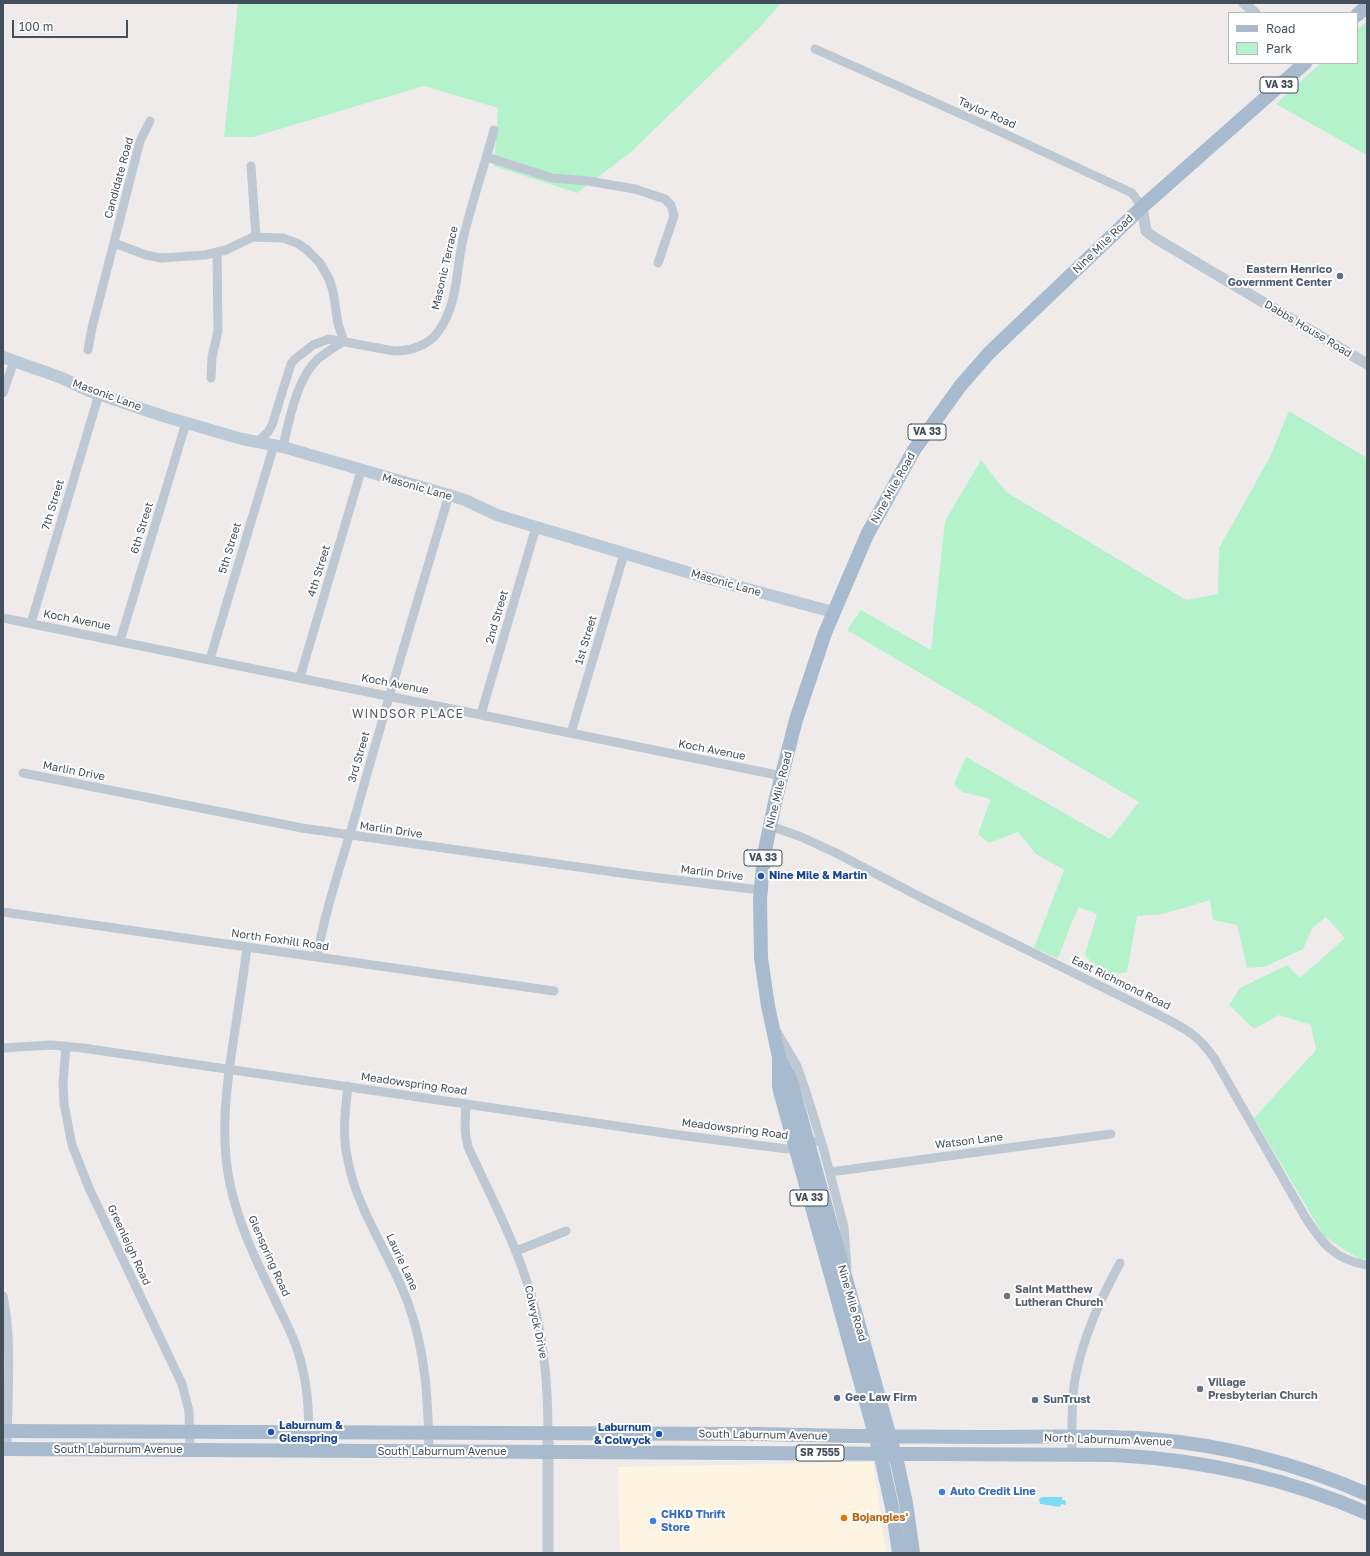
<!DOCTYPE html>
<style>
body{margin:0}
#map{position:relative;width:1370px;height:1556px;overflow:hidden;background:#efebeb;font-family:"Golos Text",sans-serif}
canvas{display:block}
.frame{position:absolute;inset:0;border:4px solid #434f5a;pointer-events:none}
.legend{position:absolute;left:1228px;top:12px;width:130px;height:52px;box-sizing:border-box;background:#fff;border:1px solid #b4b9bd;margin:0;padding:5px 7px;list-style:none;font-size:12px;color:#434f5a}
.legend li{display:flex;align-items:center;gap:8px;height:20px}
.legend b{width:20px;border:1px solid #b4b9bd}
.scale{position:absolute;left:12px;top:20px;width:116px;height:18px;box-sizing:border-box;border:2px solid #434f5a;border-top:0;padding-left:5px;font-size:12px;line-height:14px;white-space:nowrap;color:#434f5a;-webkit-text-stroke:3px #fff;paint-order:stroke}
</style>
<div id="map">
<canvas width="1370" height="1556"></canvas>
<div class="frame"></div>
<ul class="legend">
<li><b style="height:5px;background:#a8bbce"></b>Road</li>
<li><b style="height:11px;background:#b4f2cc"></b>Park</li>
</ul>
<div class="scale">100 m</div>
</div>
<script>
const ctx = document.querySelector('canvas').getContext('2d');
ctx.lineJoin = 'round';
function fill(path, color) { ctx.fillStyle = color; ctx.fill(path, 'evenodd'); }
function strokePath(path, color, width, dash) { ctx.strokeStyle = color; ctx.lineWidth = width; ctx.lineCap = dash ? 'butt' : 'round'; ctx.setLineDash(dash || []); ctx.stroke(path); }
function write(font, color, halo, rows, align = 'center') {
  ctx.font = font + ' "Golos Text",sans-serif'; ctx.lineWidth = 4; ctx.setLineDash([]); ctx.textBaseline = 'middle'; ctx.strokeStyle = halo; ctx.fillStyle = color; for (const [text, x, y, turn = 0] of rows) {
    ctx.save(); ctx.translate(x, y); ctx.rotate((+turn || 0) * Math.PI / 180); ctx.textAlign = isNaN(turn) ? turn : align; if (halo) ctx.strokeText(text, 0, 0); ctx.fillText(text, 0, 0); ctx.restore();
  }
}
const commercial = new Path2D(`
 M873,1462L886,1553H620L618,1467Z`);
const green = new Path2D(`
 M238,3H781L759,28L631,152L577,193L494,166L498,108L424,86L253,137H224Z
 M1367,21V155L1276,104L1321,63H1357V30Z
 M1289,411L1367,458V1259H1359L1324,1236L1254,1118L1316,1050L1311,1025L1279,1015L1254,1029L1229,1005L1240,988L1287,965L1300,978L1345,938L1326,917L1312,928L1303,949L1264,967L1247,968L1237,925L1213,920L1210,900L1163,914L1137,916L1127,972L1101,976L1085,954L1097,914L1078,907L1058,958L1034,948L1064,870L1036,854L1018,832L989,843L978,834L991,799L962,792L954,784L966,757L1110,839L1139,802L847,630L861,610L931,650L945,521L981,460L1006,492L1186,600L1218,594L1219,548L1270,457Z`);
const water = new Path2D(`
 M1042,1497H1062V1500H1065L1066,1503L1065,1505L1061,1504L1060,1507L1040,1504L1039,1499Z`);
const minor = new Path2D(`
 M815,49L990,127L1132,193L1142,207
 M487,157L552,178L588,181L635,189L665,199L671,205L674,216L658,263
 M251,166L256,237
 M114,243L146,255L161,258L205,255L226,250L253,237L283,238L297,243L306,249L320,263L329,279L333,291L338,324L344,341
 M88,350L92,328L140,141L150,121
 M211,378L212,357L218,331L217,252
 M3,393L14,361
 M257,442L268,432L272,425L291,364L294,360L313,345L329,339L394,351C410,351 428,346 438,332C458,305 456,270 463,239C472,202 484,167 494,130
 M283,447C289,420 297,378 318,359C326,352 335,347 344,341
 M3,618L782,776
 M31,623L99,394
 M120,641L186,423
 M210,659L274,445
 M300,677L361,471
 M481,714L536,527
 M571,733L624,554
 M23,773L302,828L635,875L760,890
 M770,826L799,836L834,852L928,901L1161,1016C1187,1030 1197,1034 1214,1058L1304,1215C1321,1242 1334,1260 1367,1265
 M3,912L554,991
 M247,947C243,979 238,1011 233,1043C226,1090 220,1137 230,1184C239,1227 258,1264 276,1302C284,1319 293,1335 298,1352C309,1385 309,1418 309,1451
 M317,957C326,905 344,856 358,806C387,702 418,599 449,495
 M777,1032L797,1066L806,1092L823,1147L844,1227L847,1268
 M66,1046L63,1083L64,1104L72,1145L89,1188L182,1384L189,1411L190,1450
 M3,1048L51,1045L83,1048L671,1134L787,1149L821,1140
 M348,1086C345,1111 342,1136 348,1161C357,1210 391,1256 408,1303C426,1352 428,1400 429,1452
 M466,1104C465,1119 464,1132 468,1147C491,1197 517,1245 532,1298C545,1342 548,1388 548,1433
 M830,1172L1111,1134
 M516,1251L566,1231
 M3,1296C13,1343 7,1401 7,1449
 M1072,1455C1072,1430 1071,1404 1075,1379C1083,1337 1100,1300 1120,1263`);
const tertiary = new Path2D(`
 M1244,3L1255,13
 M1142,207L1146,231L1155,238L1367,364
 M548,1553V1433`);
const secondary = new Path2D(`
 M3,357L62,378L89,391L166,417L242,439L283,447L449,495L465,500L497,515L536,527L707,578L833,612`);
const primary = new Path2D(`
 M1357,15L1367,6
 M781,1061L790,1078L898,1466L906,1503L913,1553
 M3,1431L755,1434C830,1436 904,1437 979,1437C1036,1437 1094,1435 1150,1439C1225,1445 1298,1464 1367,1494
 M3,1449L1115,1455C1202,1460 1287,1478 1367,1513
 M899,1553L892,1507L880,1453L781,1095L779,1086V1057L768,1006L761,958L760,899L764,855L775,802L796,720L825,633L867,535L914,450L961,385L989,353L1142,207L1305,63`);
const markers = [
 [1340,276,4,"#5c6f8a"],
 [761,876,4,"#1a4fb4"],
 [1007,1296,4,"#6b7280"],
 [1200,1389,4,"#6b7280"],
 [837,1398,4,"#5c6f8a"],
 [1035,1400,4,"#5c6f8a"],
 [271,1432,4,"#1a4fb4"],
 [659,1434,4,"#1a4fb4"],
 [942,1492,4,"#3f7fe0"],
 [844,1518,4,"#e8710a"],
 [653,1521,4,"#3f7fe0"]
];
const shields = [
 [1279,85,38],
 [927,432,38],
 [763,858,38],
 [809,1198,38],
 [820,1453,48]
];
const shieldNames = [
 ["VA 33",1279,85],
 ["VA 33",927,432],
 ["VA 33",763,858],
 ["VA 33",809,1198],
 ["SR 7555",820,1453]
];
const streetNames = [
 ["Taylor Road",987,113,24],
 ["Candidate Road",119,178,-75],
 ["Nine Mile Road",1103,244,-44],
 ["Masonic Terrace",445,268,-77],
 ["Dabbs House Road",1308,329,31],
 ["Masonic Lane",107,395,20],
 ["Masonic Lane",417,487,16],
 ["Nine Mile Road",893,488,-61],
 ["7th Street",53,505,-73],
 ["6th Street",142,528,-73],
 ["5th Street",230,548,-73],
 ["4th Street",319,571,-73],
 ["Masonic Lane",726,583,16],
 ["2nd Street",497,617,-74],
 ["Koch Avenue",77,620,11],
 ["1st Street",586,640,-73],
 ["Koch Avenue",395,684,11],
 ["Koch Avenue",712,750,11],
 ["3rd Street",359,757,-74],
 ["Marlin Drive",74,771,11],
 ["Nine Mile Road",779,790,-76],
 ["Marlin Drive",391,830,8],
 ["Marlin Drive",712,873,7],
 ["North Foxhill Road",280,940,8],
 ["East Richmond Road",1121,983,26],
 ["Meadowspring Road",414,1084,8],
 ["Meadowspring Road",735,1129,7],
 ["Watson Lane",969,1141,-7],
 ["Greenleigh Road",129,1245,65],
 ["Glenspring Road",269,1256,66],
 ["Laurie Lane",402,1262,65],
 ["Nine Mile Road",852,1303,74],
 ["Colwyck Drive",536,1322,78],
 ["South Laburnum Avenue",763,1435,1],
 ["North Laburnum Avenue",1108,1440,2],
 ["South Laburnum Avenue",118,1450],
 ["South Laburnum Avenue",442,1452]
];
const serviceNames = [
 ["Eastern Henrico",1332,270,"right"],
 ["Government Center",1332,283,"right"],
 ["Gee Law Firm",845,1398],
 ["SunTrust",1043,1400]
];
const transitNames = [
 ["Nine Mile & Martin",769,876],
 ["Laburnum &",279,1426],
 ["Glenspring",279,1439],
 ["Laburnum",651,1428,"right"],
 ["& Colwyck",651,1441,"right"]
];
const worshipNames = [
 ["Saint Matthew",1015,1290],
 ["Lutheran Church",1015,1303],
 ["Village",1208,1383],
 ["Presbyterian Church",1208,1396]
];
const shopNames = [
 ["Auto Credit Line",950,1492],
 ["CHKD Thrift",661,1515],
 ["Store",661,1528]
];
const foodNames = [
 ["Bojangles'",852,1518]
];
const neighbourhoodNames = [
 ["WINDSOR PLACE",408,714]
];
fill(commercial, '#fdf5e1');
fill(green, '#b4f2cc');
fill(water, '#7ddbf3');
strokePath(minor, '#bdc8d3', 9);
strokePath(tertiary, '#bdc8d3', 11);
strokePath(secondary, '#bcc9d7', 12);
strokePath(primary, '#a8bbce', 14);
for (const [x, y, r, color] of markers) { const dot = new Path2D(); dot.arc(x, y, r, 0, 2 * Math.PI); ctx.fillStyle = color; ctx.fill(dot); strokePath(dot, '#fff', 1.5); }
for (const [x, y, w] of shields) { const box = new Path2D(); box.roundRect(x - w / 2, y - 8, w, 16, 3); ctx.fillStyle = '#fff'; ctx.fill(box); strokePath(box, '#434f5a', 1); }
write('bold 10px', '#434f5a', null, shieldNames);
write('11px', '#434f5a', '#fff', streetNames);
write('bold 11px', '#4e5e75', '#fff', serviceNames, 'left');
write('bold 11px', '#164399', '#fff', transitNames, 'left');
write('bold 11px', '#5b616d', '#fff', worshipNames, 'left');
write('bold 11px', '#366cbe', '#fff', shopNames, 'left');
write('bold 11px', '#c56008', '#fff', foodNames, 'left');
ctx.letterSpacing = '1px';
write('12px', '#585c61', '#fff', neighbourhoodNames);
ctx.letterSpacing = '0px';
</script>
